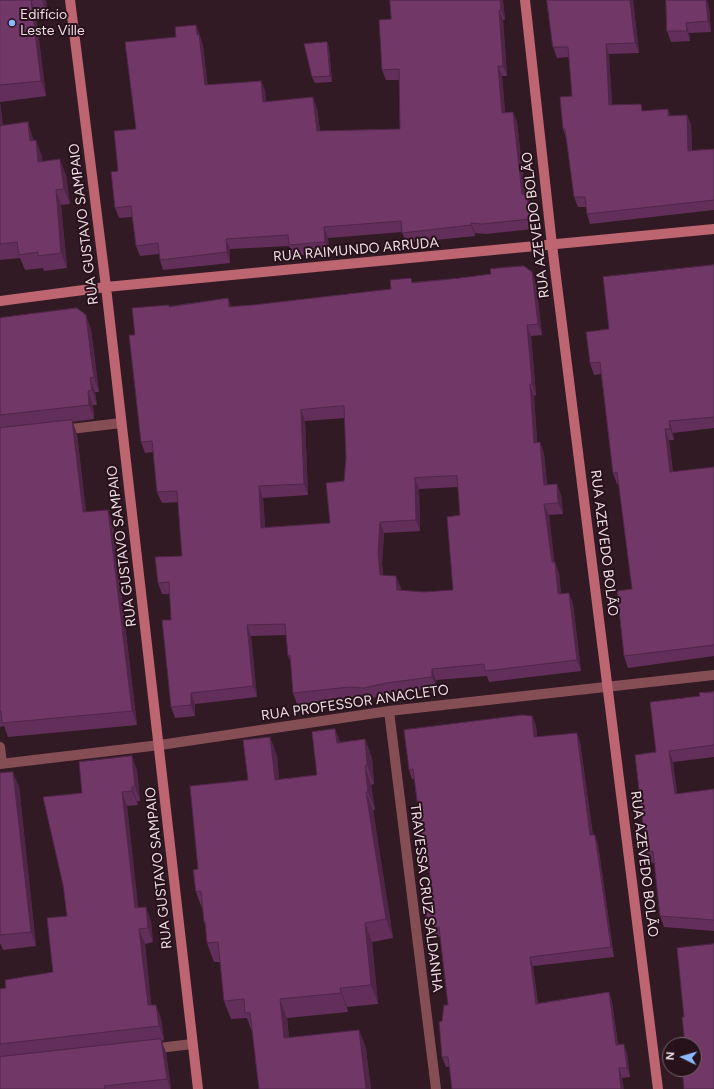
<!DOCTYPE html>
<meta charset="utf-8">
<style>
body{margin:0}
#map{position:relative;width:714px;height:1089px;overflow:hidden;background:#321a24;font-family:Figtree,sans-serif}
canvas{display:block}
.north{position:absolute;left:662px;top:1037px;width:40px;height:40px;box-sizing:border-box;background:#27111b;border:1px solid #77636b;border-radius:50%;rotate:275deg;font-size:11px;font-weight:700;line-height:16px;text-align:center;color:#efdee4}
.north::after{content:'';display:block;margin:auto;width:14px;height:18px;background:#8cb9fc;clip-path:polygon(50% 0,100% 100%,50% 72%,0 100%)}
</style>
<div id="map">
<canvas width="714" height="1089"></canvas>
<div class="north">N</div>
</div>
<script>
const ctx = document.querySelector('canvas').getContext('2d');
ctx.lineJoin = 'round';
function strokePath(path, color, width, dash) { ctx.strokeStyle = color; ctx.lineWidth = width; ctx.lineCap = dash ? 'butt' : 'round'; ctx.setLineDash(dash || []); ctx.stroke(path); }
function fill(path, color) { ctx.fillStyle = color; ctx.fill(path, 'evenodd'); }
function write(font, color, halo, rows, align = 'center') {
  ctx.font = font + ' Figtree,sans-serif'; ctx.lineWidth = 4; ctx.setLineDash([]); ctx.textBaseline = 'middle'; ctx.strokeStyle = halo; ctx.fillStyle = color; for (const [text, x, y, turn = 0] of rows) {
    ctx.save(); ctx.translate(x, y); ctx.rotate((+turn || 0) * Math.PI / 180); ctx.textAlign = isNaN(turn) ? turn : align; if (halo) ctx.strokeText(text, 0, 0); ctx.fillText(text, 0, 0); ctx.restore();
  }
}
const lane = new Path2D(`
 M62,430L121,423`);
const street = new Path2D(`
 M389,711L436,1089
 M0,747L2,763
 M0,764L160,745L389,711L714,675
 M151,1049L192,1044`);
const secondary = new Path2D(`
 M70,0L106,287L198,1089
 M525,0L552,245L658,1089
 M0,301L106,287L714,229`);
const wall = new Path2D(`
 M0,0H46L48,15L36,16L46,96L0,102L3,125L33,138L34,141L42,156V162L66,175L70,204L61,205L67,268L44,271L43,268L25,270L20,258L0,260Z
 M390,0H503L505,20H503L507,76H502L505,112H513L517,122L525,194L531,205L533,229L486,234L475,233V236L406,243L402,232L328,238L329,252L293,256L289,246L230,249V263L163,270L160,260L159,254L140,256L136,246L132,217L119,218L115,208L118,171L176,37L196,25L203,45L207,85L261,81L265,91L266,102L317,108L320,131L400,129L399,80H386L382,70L391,19Z
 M547,0H633L639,53L609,54L612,105L670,116L687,115L691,125L692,150L714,149V210L590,224L587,214L586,207H578L574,197L566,138L563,129L572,96L569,57L557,58L553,47Z
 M709,7L711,32L689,33L690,41L671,42L667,31Z
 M327,42L329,48L332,82L315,83L312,77Z
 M714,265V428L673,433L674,440H669L673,472L714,467V656L628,668L624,656L632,589L619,484H617L613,473L601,374L594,375L590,363L609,329Z
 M532,272L536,283L542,335L531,336L535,383L536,395L534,396L537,443L540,442L544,454L547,484L561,495L563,514L549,515L554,562L559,573L561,594L569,593L573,604L581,671L489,682L487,676L436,680V688L390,694L368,699L354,698L297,704L293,693L291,662L288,656L286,635L251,636L257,697L195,704V716L175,718L171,707V620L170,594H162L158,583L182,556L178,502L162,503L157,492L153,452L145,453L141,442L135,335L170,306L228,298L231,306L253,305L391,289L413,282ZM345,418L346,458L344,481L330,523L265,527L263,498L308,495L305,421ZM458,487L460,515L453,590L424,592L401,590V588L383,575L382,564L384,533L420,531L419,489Z
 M0,318L91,329L99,392H95L97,405H93L94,419L72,422L77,434L86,512L113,524L137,725L8,737L4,726L0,727Z
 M714,692V757L673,762L677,794L714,789V931L664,927L660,916L654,863H650L646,852L656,752L700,696Z
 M532,716L536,726L537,737L577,733L580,742L593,835L598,844L614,957L533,966L538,1003L609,992L612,1002L618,1044L627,1053L630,1077L622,1078L449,1067H446L442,1057V1021L448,1005L440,937L431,938L427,929L433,903L427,847H426L422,838L414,779H412L409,770Z
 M335,729L340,742L365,739L372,758L374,784L371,785L375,810H373L393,938L372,942L378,1004L347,1007L348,1012L287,1018L289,1038L359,1030L366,1049L371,1089H259L252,1032L247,1018L231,1019L224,1001L220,962H214L207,943L206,928L204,922L203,911L196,892L193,870L198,869L190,786L248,780L243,740L270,737L277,756L279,779L317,775L312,732Z
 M137,770L140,801H137L138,805L127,806L138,907L151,921L153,942L145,944L151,1005H156L161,1019L164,1040L162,1041L166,1053L171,1089H0V989L6,988L53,972L67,916L82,793Z
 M0,773L19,786L36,946L3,950L0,943Z`);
const shadedWall = new Path2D(`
 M31,0L36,16L46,96L41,81Z
 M42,0H46L48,15Z
 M500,0H503L505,20L501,10Z
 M630,0H633L639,53L635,43Z
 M706,0H707L709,7L711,32L708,21Z
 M499,10L503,20L507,76L503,66Z
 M686,23L689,33L690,41L687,31Z
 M196,25L203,45L209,95L205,85L197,35Z
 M327,42L329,48L332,82L330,76Z
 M606,44L609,54L613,115L609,105Z
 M498,66L502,76L506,123L502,113Z
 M261,81L265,91L267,112L263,102Z
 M313,97L317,108L321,142L317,131Z
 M0,101V102L5,141L0,127Z
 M668,109L672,119L668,116Z
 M513,112L517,122L526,205L522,194Z
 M687,115L691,125L692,161L688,151Z
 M28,122L33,138L36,157L30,141Z
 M36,140L42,156L44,178L38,162Z
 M60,159L66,175L70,204L64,189Z
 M56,190L61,205L67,268L61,253Z
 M527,194L531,205L533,229L530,219Z
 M471,223L475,233V236L471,225Z
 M324,227L328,238L329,252L325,242Z
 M226,239L230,249V263L227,252Z
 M532,272L536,283L542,335L538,324Z
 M228,298L232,309L229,307Z
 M86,315L91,329L99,392L94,377Z
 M527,325L531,336L536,395L532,384Z
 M90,378L95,392L97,405L92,390Z
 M530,384L534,396L538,454L534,443Z
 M88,391L93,405L94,419L89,405Z
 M301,410L305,421L308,495L304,484Z
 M72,420L77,434L88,527L83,512Z
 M669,421L673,433L674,440L670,429Z
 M665,429L669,440L674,483L670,472Z
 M540,442L544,454L548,496L544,485Z
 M415,478L419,489L420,531L416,520Z
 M557,484L561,495L563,514L558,503Z
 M259,486L263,498L266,539L261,528Z
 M544,504L549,515L556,574L552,562Z
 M108,510L113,524L137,725L132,711Z
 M380,522L384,533L382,564L384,586L380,575L378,552Z
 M555,562L559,573L562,605L558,594Z
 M396,576L401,588L402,601L397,590Z
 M569,593L573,604L581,671L577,660Z
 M247,625L251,636L257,697L253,686Z
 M432,669L436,680V688L432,677Z
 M191,693L195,704V716L191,705Z
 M532,716L536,726L538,747L534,737Z
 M335,729L342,748L337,743Z
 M577,733L580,742L594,845L590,835Z
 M270,737L277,756L281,799L275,780Z
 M365,739L372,758L374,784L367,765Z
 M669,751L673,762L679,805L675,794Z
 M132,756L137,770L140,801L135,787Z
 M365,766L371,785L375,810L368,792Z
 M13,772L19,786L36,946L31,932Z
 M132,787L137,801L138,805L132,791Z
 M122,792L127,806L140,922L135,908Z
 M366,792L373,810L393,938L386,919Z
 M595,835L598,844L614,957L611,947Z
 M146,907L151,921L153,942L148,928Z
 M365,923L372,942L378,1004L371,985Z
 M139,929L145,944L153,1020L148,1005Z
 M530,957L533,966L539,1013L536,1004Z
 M340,988L347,1007L348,1012L341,993Z
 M609,992L612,1002L619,1054L616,1045Z
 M280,999L287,1018L291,1057L284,1038Z
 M156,1005L161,1019L164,1040L159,1026Z
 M359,1030L366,1049L371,1089H366Z
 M161,1039L166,1053L171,1089H170L167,1079Z
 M624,1044L627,1053L630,1077L627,1068Z
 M619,1068L622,1078L624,1089H621Z`);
const building = new Path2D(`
 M0,0H34H31L41,81L0,85Z
 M390,0H500L501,10H499L503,66H498L502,113L513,112L522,194H527L530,219L482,224L471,223V225L402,233L401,221L324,227L325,242L289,245L288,235L226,239L227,252L160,260L158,243L136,246L131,206L115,208L111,172L118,171L114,131L136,129L125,42L176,37L175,27L196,25L197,35L199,34L205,85L261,81L263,102L313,97L317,131L400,129L399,69L382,70L379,20L391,19Z
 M547,0H630L635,43L606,44L609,105L641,104L642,111L668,109V116L687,115L688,151L714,149V200L587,214L585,197H574L565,129H563L560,97L572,96L568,47H553Z
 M666,0H706L708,21L686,23L687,31H667Z
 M327,42L330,76L312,77L304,44Z
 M28,122L30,141L36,140L38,162L60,159L64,189L56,190L61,253L38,256V252L19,255L17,242L0,244V126Z
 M714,265V422V417L669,421L670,429H665L670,472L714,467V645L624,656L617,591L632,589L617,472L613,473L600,362L590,363L586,332L609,329L603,277Z
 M524,266L532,272L538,324L527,325L531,371L532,384H530L534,443L540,442L544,485L557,484L558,503L544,504L552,562H555L558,594L569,593L577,660L485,671L484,664L432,669V677L386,683L364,688L350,687L293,693L290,655L288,656L285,624L247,625L253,686L191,693V705L171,707L162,620H171L169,582L158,583L155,557L182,556L177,491L157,492L152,441L141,442L129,335H135L132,308L169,305V307L228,298L229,307L253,305L391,289L390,280L411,278L412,283L460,278L491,274L490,269ZM344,406L346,458L344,481L326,483L330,523L261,528L259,486L304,484L301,410ZM457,476L460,515L447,517L453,590L424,592L397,590L396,576L380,575L378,552L380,522L416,520L415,478Z
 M77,308L86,315L92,364L94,377L90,378L92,390L88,391L89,405L0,415V318L5,317Z
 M72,420L83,512L108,510L132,711L2,723L1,711L0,712V428Z
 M714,692V745L669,751L675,794L714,789V920L660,916L653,851L646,852L635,755L656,752L650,702L700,696L699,693Z
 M523,715L532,716L534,737L577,733L590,835H595L611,947L530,957L536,1004L609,992L616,1045L624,1044L627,1068H619L621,1089H452L448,1057H442L439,1022L442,1021L444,1005H448L439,927L427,929L424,905L433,903L426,838H422L413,769L409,770L404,730Z
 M335,729L337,743L365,739L367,765L365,766L368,792H366L386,919L365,923L371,985L340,988L341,993L280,999L284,1038L359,1030L366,1089H259L250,1013H245L244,999L224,1001L218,942L207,943L205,921L204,922L201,891L196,892L193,870L198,869L190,786L248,780L243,740L270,737L275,780L317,775L312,732Z
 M132,756L135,787H132V791L122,792L135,908L146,907L148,928L139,929L148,1005H156L159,1026L0,1044V989L6,988L5,980L53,972L47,918L67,916L63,885L43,797L82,793L79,762Z
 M13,772L31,932L0,935V773Z
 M714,944V1089H684L682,1069H694V1045H685L682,1017H684L677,948Z
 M161,1039L167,1079L104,1086L105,1089H0V1057Z`);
const markers = [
 [12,23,4,"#8cb9fc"]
];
const poiNames = [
 ["Edifício",20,15],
 ["Leste Ville",20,31]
];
const streetNames = [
 ["RUA GUSTAVO SAMPAIO",84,224,-97],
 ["RUA AZEVEDO BOLÃO",536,225,-97],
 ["RUA RAIMUNDO ARRUDA",356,250,-5],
 ["RUA AZEVEDO BOLÃO",604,543,83],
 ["RUA GUSTAVO SAMPAIO",122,546,-97],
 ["RUA PROFESSOR ANACLETO",355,703,-8],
 ["RUA AZEVEDO BOLÃO",644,864,83],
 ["RUA GUSTAVO SAMPAIO",159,868,-96],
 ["TRAVESSA CRUZ SALDANHA",426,898,83]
];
strokePath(lane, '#854e55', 10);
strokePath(street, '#854e55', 10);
strokePath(secondary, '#bd6571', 10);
fill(wall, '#612f59');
fill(shadedWall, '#4f2648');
fill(building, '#713767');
strokePath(building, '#4f2648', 1);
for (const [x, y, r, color] of markers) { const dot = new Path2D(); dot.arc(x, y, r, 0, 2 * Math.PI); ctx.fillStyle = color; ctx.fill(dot); strokePath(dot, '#27111b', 1.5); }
write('14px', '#efdee4', '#27111b', poiNames, 'left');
write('14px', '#efdee4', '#27111b', streetNames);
</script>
